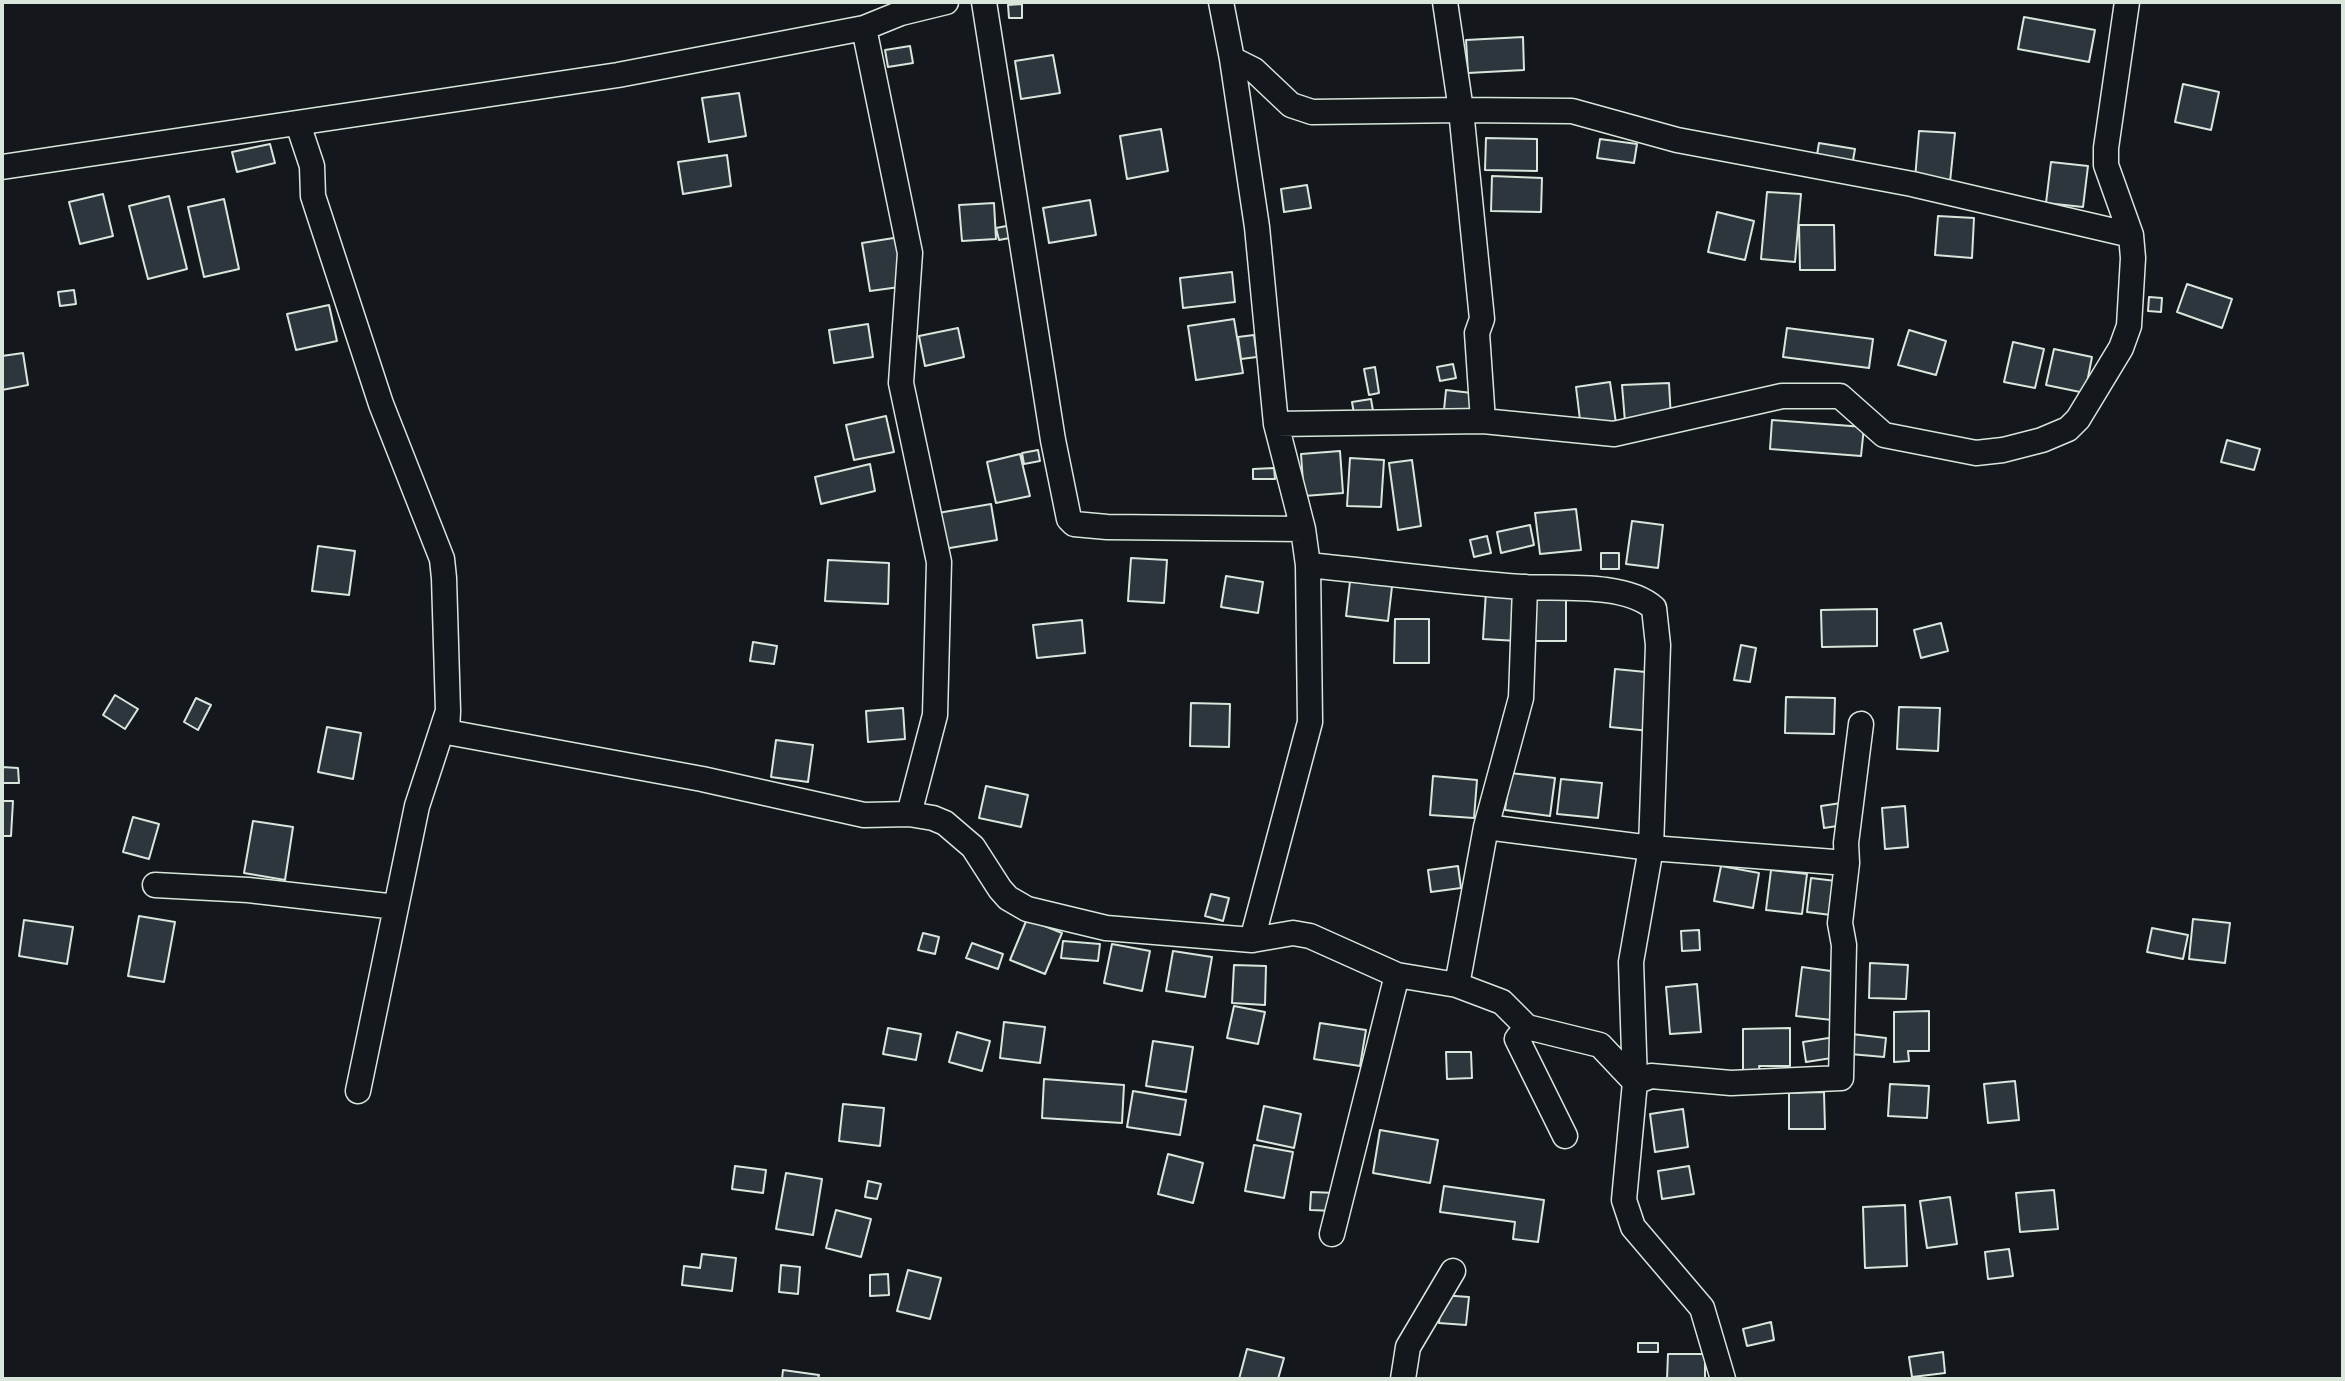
<!DOCTYPE html>
<style>
body{margin:0}
#map{position:relative;width:2345px;height:1381px;overflow:hidden;background:#14181c;font-family:"Work Sans",sans-serif}
canvas{display:block}
.frame{position:absolute;inset:0;border:4px solid #d8e6dc;pointer-events:none}
</style>
<div id="map">
<canvas width="2345" height="1381"></canvas>
<div class="frame"></div>
</div>
<script>
const ctx = document.querySelector('canvas').getContext('2d');
ctx.lineJoin = 'round';
function fill(path, color) { ctx.fillStyle = color; ctx.fill(path, 'evenodd'); }
function strokePath(path, color, width, dash) { ctx.strokeStyle = color; ctx.lineWidth = width; ctx.lineCap = dash ? 'butt' : 'round'; ctx.setLineDash(dash || []); ctx.stroke(path); }
const building = new Path2D(`
 M1022,4V18H1009L1008,5Z
 M2024,17L2095,30L2089,62L2018,49Z
 M1523,37L1524,70L1468,73L1466,40Z
 M910,46L913,63L888,67L885,50Z
 M1053,55L1060,93L1021,99L1015,61Z
 M2183,84L2219,92L2211,130L2175,122Z
 M739,93L746,136L709,142L702,98Z
 M1161,129L1168,171L1127,179L1120,136Z
 M1919,131L1955,133L1950,182L1915,179Z
 M1486,138L1537,139V171L1485,170Z
 M1600,139L1637,144L1634,163L1597,158Z
 M1819,143L1855,149L1852,166L1816,161Z
 M270,144L275,163L237,172L232,152Z
 M727,155L731,186L683,194L678,162Z
 M2051,162L2088,166L2083,207L2046,203Z
 M1492,176L1542,178L1541,212L1491,211Z
 M1307,185L1311,208L1284,212L1281,189Z
 M1767,192L1801,194L1795,262L1761,259Z
 M103,194L113,236L80,244L69,202Z
 M169,196L187,269L148,279L129,206Z
 M224,199L239,269L204,277L188,207Z
 M1090,200L1096,235L1049,243L1043,208Z
 M994,203L996,239L962,241L959,205Z
 M1717,212L1754,221L1745,260L1708,252Z
 M1938,216L1974,218L1972,258L1935,255Z
 M1012,225L1015,237L999,240L996,228Z
 M1799,225H1834L1835,270H1800Z
 M900,237L907,286L870,291L862,243Z
 M1232,272L1235,302L1183,308L1180,278Z
 M2187,284L2232,299L2222,328L2177,312Z
 M74,290L76,304L60,306L58,292Z
 M2149,297L2162,298L2161,312L2148,311Z
 M329,305L337,341L296,350L287,314Z
 M1234,319L1243,373L1196,380L1188,326Z
 M868,324L873,357L834,363L829,330Z
 M958,328L964,357L925,366L919,336Z
 M1787,328L1873,339L1869,368L1783,357Z
 M1909,330L1946,341L1936,375L1898,365Z
 M1254,335L1257,357L1241,359L1238,337Z
 M2013,342L2044,349L2035,388L2004,382Z
 M2054,349L2092,357L2085,393L2046,385Z
 M23,353L28,385L2,390V356Z
 M1453,364L1456,378L1440,381L1437,367Z
 M1375,367L1379,393L1369,395L1364,369Z
 M1610,382L1616,423L1581,428L1576,387Z
 M1669,383L1671,419L1625,422L1622,385Z
 M1446,390L1472,393L1470,413L1444,410Z
 M1371,399L1373,411L1354,414L1352,402Z
 M886,416L894,452L854,460L846,425Z
 M1772,420L1864,427L1861,456L1770,449Z
 M2227,440L2260,449L2254,470L2221,462Z
 M1038,450L1040,461L1024,464L1022,453Z
 M1340,451L1343,493L1304,496L1301,454Z
 M1020,454L1030,496L996,503L987,462Z
 M1350,458L1384,460L1381,507L1347,506Z
 M1412,460L1421,526L1398,530L1389,463Z
 M870,464L875,491L821,504L815,477Z
 M1274,468L1275,479H1253V469Z
 M991,504L997,540L944,549L938,513Z
 M1576,509L1581,550L1540,554L1535,513Z
 M1632,521L1663,525L1658,568L1626,564Z
 M1530,525L1534,545L1501,553L1497,532Z
 M1487,536L1491,553L1474,557L1470,540Z
 M318,546L355,551L349,595L312,591Z
 M1601,553H1619V569H1601Z
 M1131,558L1167,560L1164,603L1128,601Z
 M828,560L889,563L888,604L825,601Z
 M1351,573L1393,578L1388,621L1346,616Z
 M1226,576L1263,582L1258,613L1221,607Z
 M1486,591L1521,593L1518,641L1483,639Z
 M1530,592H1566V641H1530Z
 M1877,609V646L1822,647L1821,610Z
 M1395,619H1429V663H1394Z
 M1082,620L1085,653L1037,658L1033,625Z
 M1941,623L1948,651L1921,658L1914,630Z
 M753,642L777,646L774,664L750,661Z
 M1741,645L1756,648L1750,682L1734,680Z
 M1615,669L1656,673L1650,731L1610,727Z
 M115,695L138,709L125,729L103,715Z
 M1786,697L1835,698L1834,734L1785,733Z
 M196,698L211,705L198,730L184,722Z
 M1191,703L1230,704L1229,747L1190,746Z
 M1899,707L1940,708L1938,751L1897,749Z
 M903,708L905,739L868,742L866,711Z
 M327,727L361,733L353,779L318,772Z
 M776,740L813,745L808,782L771,777Z
 M2,767L18,768L19,783H2Z
 M1510,773L1555,778L1550,816L1505,810Z
 M1433,776L1477,780L1474,818L1430,815Z
 M1561,779L1602,783L1598,818L1557,814Z
 M986,786L1028,795L1021,827L979,818Z
 M2,801H13L11,836H2Z
 M1841,803L1844,825L1824,828L1821,806Z
 M1905,806L1908,847L1885,849L1882,808Z
 M133,817L159,824L149,859L123,852Z
 M253,821L293,827L285,880L244,873Z
 M1458,866L1461,888L1431,892L1428,870Z
 M1721,866L1759,873L1753,908L1714,901Z
 M1771,870L1807,874L1802,914L1766,910Z
 M1811,878L1844,882L1839,916L1807,912Z
 M1211,894L1229,898L1223,921L1205,916Z
 M139,916L175,922L164,982L128,976Z
 M1027,919L1062,933L1045,974L1010,960Z
 M2193,919L2230,923L2225,963L2189,959Z
 M24,920L73,927L67,964L19,956Z
 M2152,928L2188,935L2183,959L2147,952Z
 M1699,930L1700,950L1682,951L1681,931Z
 M923,933L939,937L935,954L918,950Z
 M1063,941L1100,944L1098,961L1061,958Z
 M972,943L1003,954L998,969L966,958Z
 M1112,944L1150,951L1142,991L1104,983Z
 M1173,951L1212,957L1205,997L1166,991Z
 M1870,963L1908,965L1906,999L1869,998Z
 M1234,965L1266,966L1265,1005L1232,1003Z
 M1802,967L1838,972L1832,1020L1796,1016Z
 M1697,984L1701,1032L1670,1034L1666,987Z
 M1234,1006L1265,1012L1258,1044L1227,1038Z
 M1929,1011V1051H1908L1909,1061L1894,1062V1012Z
 M1004,1022L1045,1027L1040,1063L1000,1058Z
 M1320,1023L1366,1030L1360,1066L1314,1059Z
 M888,1028L921,1034L916,1060L883,1054Z
 M1790,1028V1066H1759L1760,1072H1743V1029Z
 M957,1032L990,1041L982,1071L949,1062Z
 M1852,1034L1886,1038L1884,1057L1850,1054Z
 M1835,1037L1838,1057L1806,1062L1803,1042Z
 M1153,1041L1193,1047L1186,1092L1146,1086Z
 M1446,1052H1471L1472,1078L1447,1079Z
 M1044,1079L1124,1085L1122,1123L1042,1118Z
 M2015,1081L2019,1120L1988,1123L1984,1084Z
 M1890,1084L1929,1086L1927,1118L1888,1116Z
 M1133,1091L1186,1100L1180,1135L1127,1127Z
 M1824,1092L1825,1129H1789V1093Z
 M843,1104L884,1108L880,1146L839,1141Z
 M1264,1106L1301,1114L1294,1148L1257,1140Z
 M1683,1109L1688,1147L1655,1152L1650,1114Z
 M1380,1130L1438,1140L1430,1183L1373,1173Z
 M1254,1145L1293,1152L1284,1198L1245,1191Z
 M1168,1154L1203,1163L1193,1203L1158,1194Z
 M735,1166L766,1170L763,1193L732,1189Z
 M1689,1166L1694,1194L1662,1199L1658,1171Z
 M786,1173L822,1179L813,1235L776,1229Z
 M868,1181L881,1184L877,1199L865,1197Z
 M1444,1186L1544,1200L1538,1242L1513,1239L1515,1222L1440,1212Z
 M2054,1190L2058,1229L2020,1232L2016,1193Z
 M1311,1192L1336,1193L1334,1211L1310,1210Z
 M1950,1197L1957,1244L1927,1248L1920,1201Z
 M1905,1205L1907,1266L1865,1268L1863,1207Z
 M836,1210L871,1219L861,1257L826,1248Z
 M2009,1249L2013,1276L1988,1279L1985,1252Z
 M702,1254L736,1258L732,1291L682,1285L684,1266L700,1268Z
 M781,1265L800,1267L798,1294L779,1292Z
 M908,1270L941,1278L930,1319L897,1311Z
 M888,1274L889,1295L870,1296V1275Z
 M1441,1295L1469,1297L1466,1325L1439,1323Z
 M1771,1322L1774,1340L1747,1346L1743,1329Z
 M1638,1343H1658V1352H1638Z
 M1247,1349L1284,1358L1278,1379H1239Z
 M1943,1352L1945,1373L1912,1377L1909,1357Z
 M1668,1354H1705V1379H1667Z
 M783,1370L819,1375L818,1379H782Z`);
const minor = new Path2D(`
 M984,2L1053,440L1069,519L1074,524L1107,527L1303,529L1308,565L1310,722L1252,940
 M1221,2L1232,59L1257,227L1276,424L1303,529
 M1445,2L1461,110L1482,319L1477,333L1483,421
 M864,28L910,253L901,383L939,562L935,715L909,814
 M1232,59L1254,70L1291,105L1312,112L1461,110L1572,111L1677,140L1912,184L2131,235
 M298,124L312,166L313,196L381,404L442,559L444,578L448,711L417,806L358,1091
 M2,167L618,75L864,28L901,13L946,2
 M1276,424L1483,421L1614,434L1782,396H1840L1884,435L1976,453L2003,450L2042,440L2068,429L2078,419L2121,348L2129,326L2133,258L2131,235L2106,165V148L2127,2
 M1308,565C1379,572 1451,582 1522,587C1559,589 1625,582 1654,608L1658,645L1651,848L1631,962L1635,1082L1624,1200L1633,1227L1702,1308L1723,1379
 M448,711L447,732L702,779L864,815L909,814L933,818L945,823L973,847L1000,889L1008,898L1027,909L1106,928L1252,940L1293,933L1310,936L1397,975L1457,985L1502,1002L1527,1027L1600,1045L1635,1082L1651,1076L1731,1083L1841,1078L1844,945L1840,923L1847,863L1846,843L1861,724
 M1486,827L1651,848L1847,863
 M155,885L248,890L396,907
 M1457,985L1486,827L1521,698L1525,587
 M1527,1027L1517,1039L1565,1136
 M1332,1234L1397,975
 M1403,1379L1408,1347L1453,1271`);
fill(building, '#2c363c');
strokePath(building, '#d8e6dc', 2);
strokePath(minor, '#d8e6dc', 27);
strokePath(minor, '#14181c', 24);
</script>
